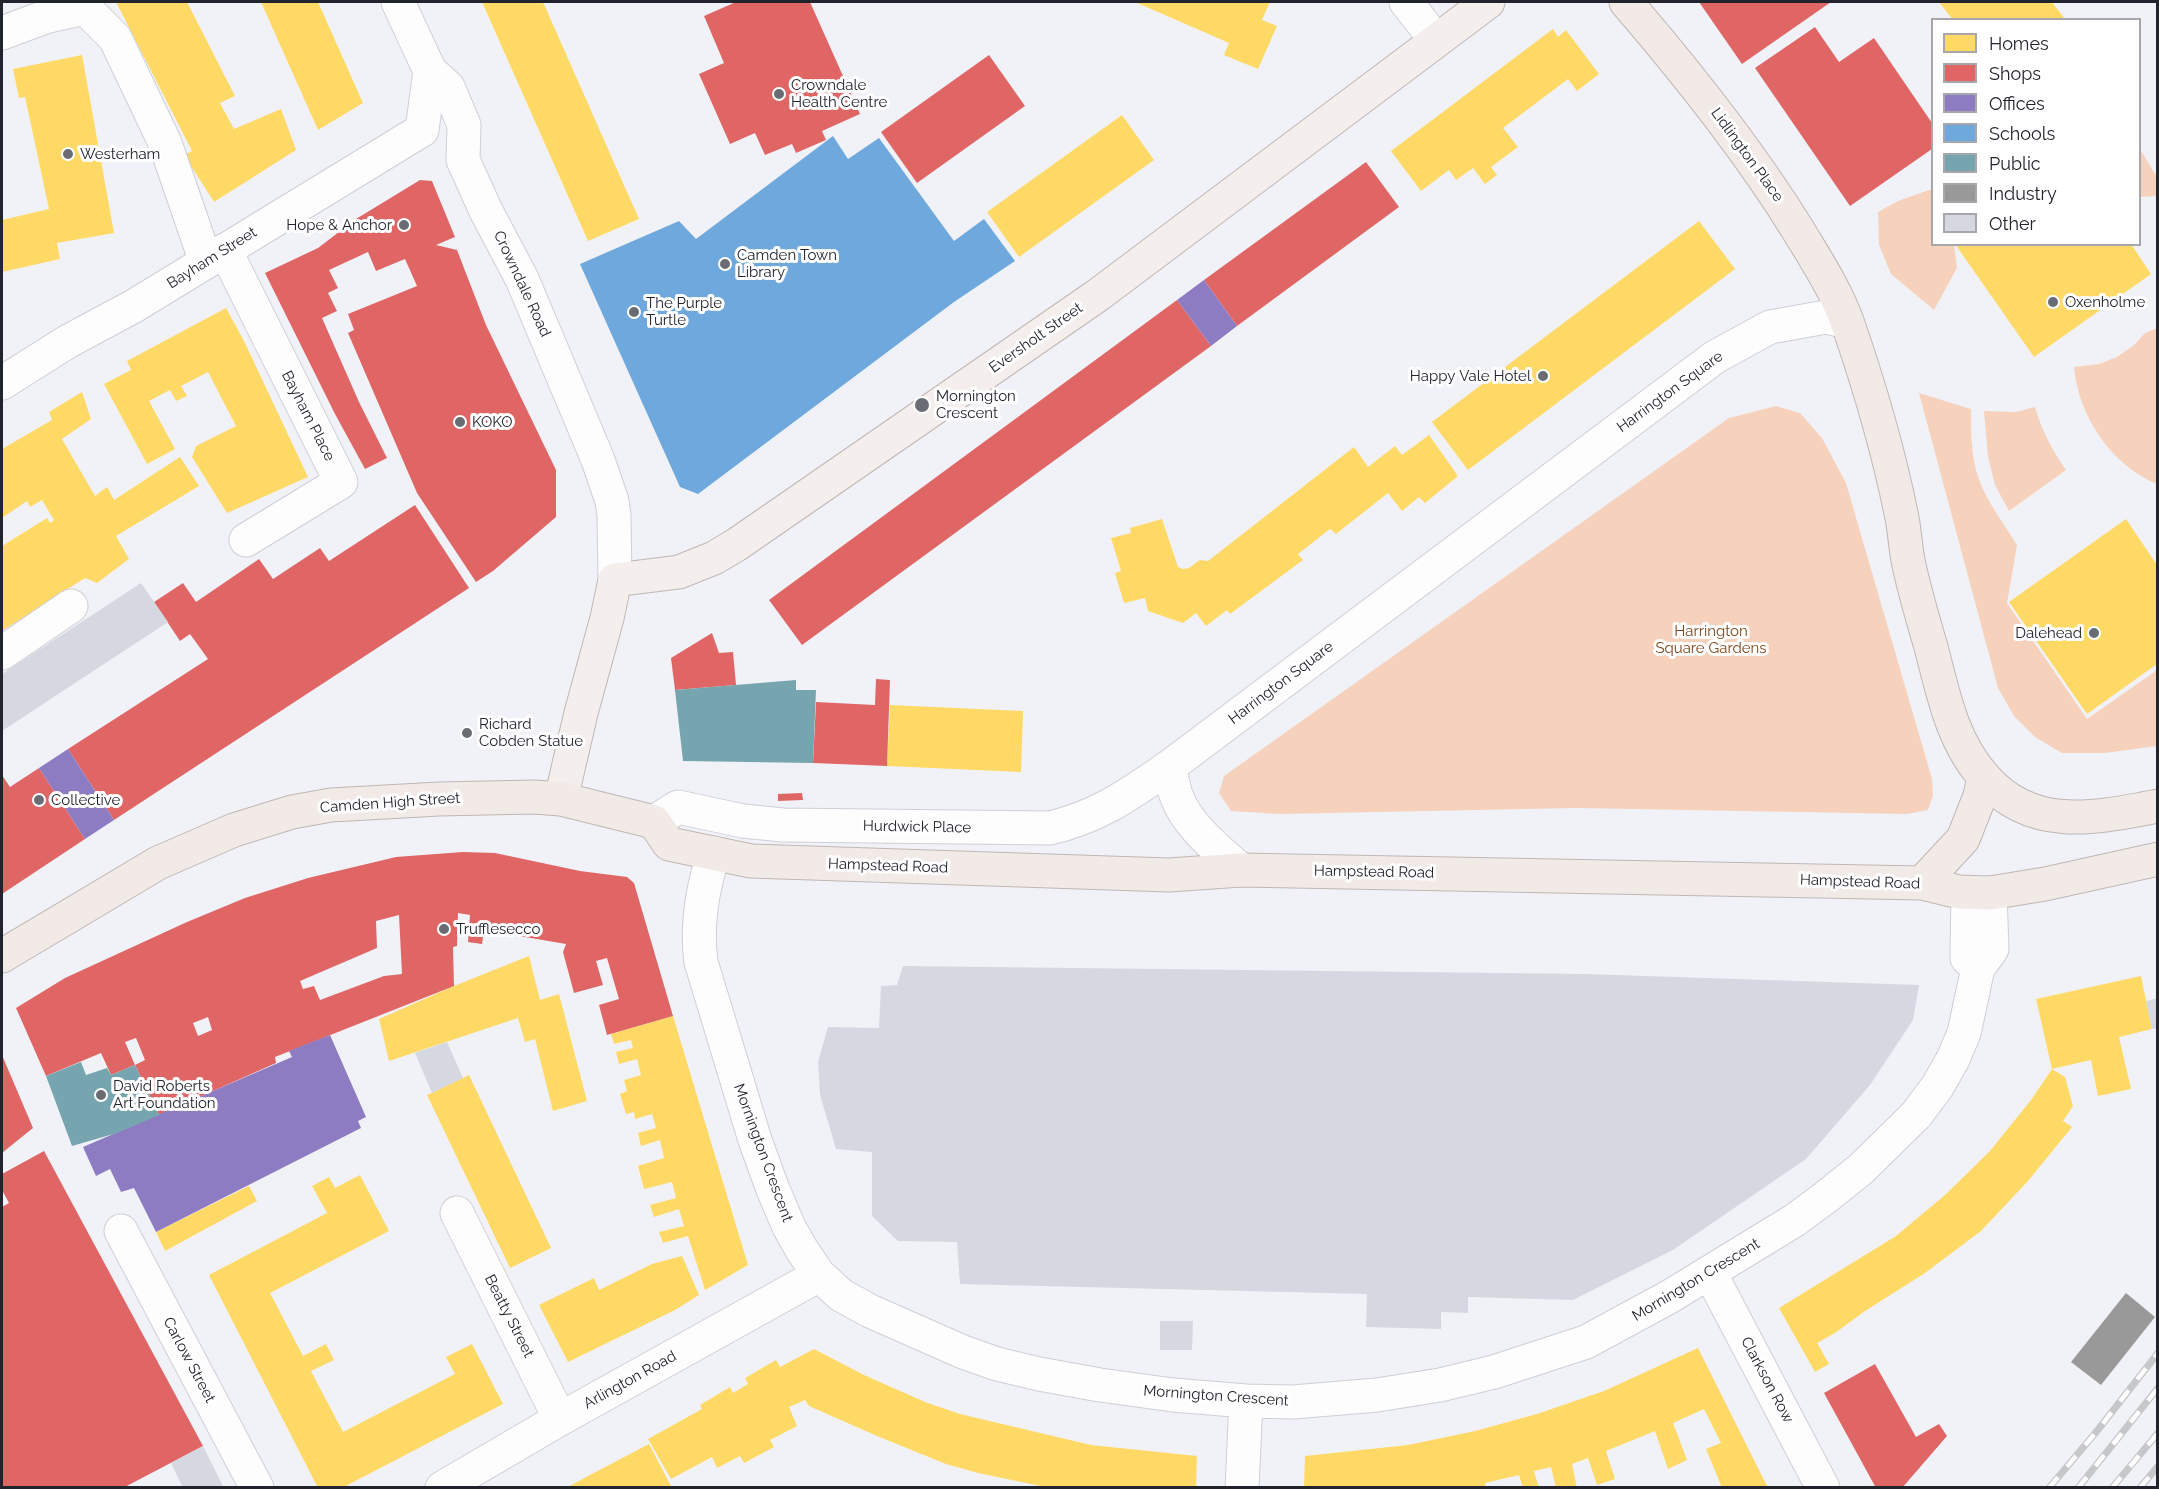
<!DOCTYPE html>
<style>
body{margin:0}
#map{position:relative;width:2159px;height:1489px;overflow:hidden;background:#f1f2f8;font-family:Raleway,sans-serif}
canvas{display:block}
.frame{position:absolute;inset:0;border:3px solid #22242d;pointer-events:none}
.legend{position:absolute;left:1931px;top:18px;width:210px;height:228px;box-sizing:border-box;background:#fff;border:2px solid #a7a7ab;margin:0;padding:8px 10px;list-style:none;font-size:18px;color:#22242d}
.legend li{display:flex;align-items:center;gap:12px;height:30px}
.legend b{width:30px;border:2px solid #a7a7ab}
</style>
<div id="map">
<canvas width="2159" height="1489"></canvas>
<div class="frame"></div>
<ul class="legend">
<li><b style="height:16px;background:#ffd966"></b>Homes</li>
<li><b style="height:16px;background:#e06666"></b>Shops</li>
<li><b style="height:16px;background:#8e7cc3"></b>Offices</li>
<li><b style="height:16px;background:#6fa8dc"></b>Schools</li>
<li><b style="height:16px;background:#76a5af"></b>Public</li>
<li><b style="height:16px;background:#999"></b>Industry</li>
<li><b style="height:16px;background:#d5d8e1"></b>Other</li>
</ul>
</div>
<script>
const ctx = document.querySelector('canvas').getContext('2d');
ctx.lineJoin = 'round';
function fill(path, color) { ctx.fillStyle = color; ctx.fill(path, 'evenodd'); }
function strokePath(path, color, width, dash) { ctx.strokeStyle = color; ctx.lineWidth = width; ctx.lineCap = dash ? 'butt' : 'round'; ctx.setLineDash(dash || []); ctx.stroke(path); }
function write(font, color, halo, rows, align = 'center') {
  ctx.font = font + ' Raleway,sans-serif'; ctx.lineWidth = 6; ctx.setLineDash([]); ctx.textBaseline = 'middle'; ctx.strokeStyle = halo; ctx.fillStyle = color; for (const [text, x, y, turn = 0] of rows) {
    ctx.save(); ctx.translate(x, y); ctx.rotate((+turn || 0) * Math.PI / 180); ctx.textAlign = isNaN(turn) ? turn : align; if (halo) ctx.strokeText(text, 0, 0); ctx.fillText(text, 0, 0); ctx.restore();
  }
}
const green = new Path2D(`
 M2140,149L2157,177V196L2140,197Z
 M1932,189V244L1954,245L1957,268L1934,310L1891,274L1879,245L1878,212L1898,201Z
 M2157,328H2158L2157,484C2112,466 2078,416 2074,367L2099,364L2117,357L2134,345L2145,333Z
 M1919,393L1971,409C1971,430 1971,450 1976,470C1983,497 2003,522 2017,545L2007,603L2087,719L2157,670V746L2105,753H2062L2035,737L2014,716L1998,688Z
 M1776,406L1800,413L1822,438L1846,483L1932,779L1933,795L1928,810L1907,814L1576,808L1280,814L1231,811L1219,793L1224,776L1729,418Z
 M2035,407C2042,431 2052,450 2066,470L2009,511L1995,485L1988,457L1984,411L2016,412Z`);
const homes = new Path2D(`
 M116,2H187L235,96L220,103L234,129L281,109L296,150L214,202L184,155L192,151Z
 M261,2H318L363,103L318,130Z
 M482,2H543L639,219L588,241Z
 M1135,2H1270L1262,20L1277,26L1258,69L1224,55L1229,43Z
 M1939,2H2052L2064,18L1953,20Z
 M1553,29L1558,37L1566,30L1599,74L1577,91L1568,79L1503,128L1518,147L1491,167L1497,175L1485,184L1473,168L1456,180L1449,170L1421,191L1391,151Z
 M82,55L114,233L57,243L60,259L2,272V220L49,209L25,97L19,98L13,69Z
 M1122,115L1154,160L1019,257L987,212Z
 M1699,221L1735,269L1468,470L1432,422Z
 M1955,244H2131L2151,274L2034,357Z
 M226,308L244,341L308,477L227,513L192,457L196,446L236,426L208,372L181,386L187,396L176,401L170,390L149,401L175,449L147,464L104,384L131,370L127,361Z
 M82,392L91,419L62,439L95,496L107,487L114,500L180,457L199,486L116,536L129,559L97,583L85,578L2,631V546L47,518L50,523L54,520L42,500L30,507L27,501L2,518V449L52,420L49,412Z
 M1429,435L1458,476L1425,503L1419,497L1402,511L1388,493L1336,534L1330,529L1298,554L1303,560L1230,614L1227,610L1206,626L1196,613L1183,623L1148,611L1145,598L1124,603L1115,573L1121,571L1111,538L1131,533L1130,528L1162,519L1178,567L1183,569L1189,568L1200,560L1208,561L1354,447L1368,467L1395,446L1402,455Z
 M2126,519L2157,565V664L2087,714L2009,602Z
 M852,539L885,584L857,604L825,559Z
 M890,705L1023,711L1021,772L887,766Z
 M529,956L540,1000L559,994L587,1101L553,1111L535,1039L525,1042L518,1018L389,1061L379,1019L454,986Z
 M2141,976L2152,1029L2119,1037L2131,1089L2098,1096L2091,1060L2052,1069L2036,999Z
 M673,1016L748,1265L705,1290L688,1236L663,1243L659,1232L684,1226L679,1209L654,1217L650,1205L676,1198L672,1182L644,1189L638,1166L664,1158L660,1140L641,1146L638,1133L656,1128L652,1114L635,1119L634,1112L626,1114L620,1094L627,1091L624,1080L641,1075L637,1059L619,1064L616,1052L633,1048L631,1040L614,1044L611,1034Z
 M2052,1069L2065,1077L2073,1106L2063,1121L2072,1127L2028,1181L1981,1231L1925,1273L1865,1311L1835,1333L1817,1343L1829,1364L1815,1372L1779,1308L1896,1236L1945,1195L1990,1151L2031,1100Z
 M469,1075L551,1248L510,1268L427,1095Z
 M360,1175L389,1231L270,1293L303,1356L326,1344L334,1360L311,1371L343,1432L455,1374L446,1357L472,1344L503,1404L342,1488H318L209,1275L327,1213L312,1186L329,1177L335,1188Z
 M249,1186L257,1201L165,1251L156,1232Z
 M682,1256L699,1295L675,1310L568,1362L539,1305L594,1278L599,1290L652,1264Z
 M1698,1348L1768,1488H1722L1706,1449L1721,1443L1704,1409L1673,1423L1687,1460L1668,1469L1655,1431L1606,1451L1615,1479L1597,1485L1588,1458L1572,1464L1577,1488H1556L1551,1467L1534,1471L1539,1488H1523L1519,1475L1485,1483L1486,1488H1304L1305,1456L1408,1445L1475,1431L1537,1414L1604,1391Z
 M814,1349L864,1375L925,1402L960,1414L1091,1445L1197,1456L1196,1488H1050L978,1473L946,1464L877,1436L809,1406L805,1400L789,1407L797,1426L770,1440L774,1447L744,1463L740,1456L717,1468L712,1457L671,1479L648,1439L702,1409L700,1405L730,1387L733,1393L748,1384L745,1378L776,1360L780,1367Z
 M649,1444L672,1488H566L590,1475Z`);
const shops = new Path2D(`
 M736,2H810L860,114L822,131L826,140L796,153L792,144L765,155L755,133L730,144L699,74L724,63L704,16Z
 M1699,2H1831L1742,64Z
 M1815,27L1839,62L1874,38L1932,123V149L1850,206L1755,68Z
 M989,55L1025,106L917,183L881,132Z
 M1366,162L1399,207L1237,326L1204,280Z
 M420,180L432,181L455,237L436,245L457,250L486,325L556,470V517L493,571L476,582L417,493L348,333L354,330L348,314L417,286L405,259L376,271L368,252L329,270L338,288L328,293L337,311L322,318L359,402L387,458L365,469L335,414L265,273L318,248L356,219Z
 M1177,300L1211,346L802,645L769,600Z
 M415,505L469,588L114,820L68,749L208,659L190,634L180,641L154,602L183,583L196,602L259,559L273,579L320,548L329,561Z
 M712,633L719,653L733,652L736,685L675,690L671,658Z
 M876,679L890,680L887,766L813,763L816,702L875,705Z
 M39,768L85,839L2,894V775L10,787Z
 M802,793L803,800L778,801V794Z
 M463,852L495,853L580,871L627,877L634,883L673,1016L607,1035L599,1005L619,999L607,958L596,961L603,985L574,993L563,952L566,944L484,930L482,944L468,942L470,915L458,913L457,946L453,947L454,986L275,1057L276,1063L159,1115L135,1065L111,1075L101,1053L46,1076L16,1008L65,978L187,922L245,898L308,878L396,857ZM399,915L402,974L384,976L320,1000L314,986L303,989L300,981L377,948L376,921ZM208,1017L212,1030L198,1036L193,1023ZM136,1038L145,1060L135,1065L125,1042Z
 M2,1055L33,1128L2,1153Z
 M44,1151L203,1446L123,1488H2V1207L9,1203L2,1190V1174Z
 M1875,1364L1916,1437L1939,1424L1947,1436L1902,1488H1876L1824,1393Z`);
const offices = new Path2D(`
 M1204,280L1237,326L1211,346L1177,300Z
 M68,749L114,820L85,839L39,768Z
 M330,1035L366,1117L358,1121L361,1128L156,1232L134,1188L121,1192L110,1169L96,1176L83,1147L292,1057L289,1051Z`);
const schools = new Path2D(`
 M833,136L848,159L879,138L954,241L984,219L1015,261L954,302L698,494L680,487L580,264L679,221L696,239Z`);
const public = new Path2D(`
 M796,680V690H816L813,763L683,761L675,690Z
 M81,1062L86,1075L107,1068L111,1075L135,1065L159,1115L117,1133L72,1146L46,1076Z`);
const industry = new Path2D(`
 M2126,1293L2155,1317L2101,1385L2071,1362Z`);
const building = new Path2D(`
 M141,583L168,622L2,731V674Z
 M903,966L1585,974L1919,985L1913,1020L1870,1085L1806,1159L1673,1250L1573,1300L1468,1297V1313L1441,1312V1329L1366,1327L1367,1294L960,1284L957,1242L898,1241L872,1216V1152L836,1149L820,1095L818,1062L828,1027L879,1028L881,986L897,985Z
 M2158,998V1028L2152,1029L2146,1001Z
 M447,1042L463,1078L432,1093L415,1053Z
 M1160,1321H1193L1192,1350H1160Z
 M203,1446L224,1488H183L171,1463Z`);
const minor = new Path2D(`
 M1406,2L1436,40
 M2,33L45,17L85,8L115,38L165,143L206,262
 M225,250L341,482L246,540
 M2,653L71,606
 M714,853C702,889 696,924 701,962L755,1140L772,1187L789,1227L802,1250L819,1275L841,1295L870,1311L963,1352L997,1364L1039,1374L1100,1385L1173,1395L1246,1401L1293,1402L1377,1395L1440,1385L1494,1372L1586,1342L1669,1297L1795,1220L1826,1197L1861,1169L1916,1115L1937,1087L1953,1059L1964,1033L1978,968L1992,949L1990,893
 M1968,893L1967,958L1978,968
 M457,1213L560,1419
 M121,1231L257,1488
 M1710,1273L1823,1488
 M442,1488L560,1419L819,1275
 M1242,1488L1246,1401`);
const tertiary = new Path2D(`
 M422,130L430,71
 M2,383L67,342L134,306L422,130
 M1169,767C1172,776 1173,786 1176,795C1187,826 1217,849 1241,870
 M654,822L678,807L743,821L783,825L1050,828C1100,816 1128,795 1169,767L1715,357L1770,327L1826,317L1847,322`);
const secondary = new Path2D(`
 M398,2L430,71L448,87L464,125L463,160L486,211L522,279L598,460L612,501L614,515L615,580`);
const primary = new Path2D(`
 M561,799L581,713L607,618L615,580L679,572L714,558L736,545L1098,295L1488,2`);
const trunk = new Path2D(`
 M1626,2C1688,74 1748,149 1798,230C1816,260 1836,290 1848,324C1869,385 1888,449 1901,513C1905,530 1905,548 1909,565C1915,593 1923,620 1931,647C1943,693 1952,742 1985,778C2032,832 2095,818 2158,806
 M1922,883L1963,839L1980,796L1984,777
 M2,956L158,863L234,830L292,812L331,805L439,799L534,797L561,799L654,822L669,844L751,861L1169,875L1241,870L1922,883L1959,892L1990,893L2045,884L2158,859`);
const rail = new Path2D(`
 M2049,1488L2097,1431L2158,1353
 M2078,1488L2158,1388
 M2112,1488L2158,1433
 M2140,1488L2158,1466`);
const markers = [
 [779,94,6,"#6a6c74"],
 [68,154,6,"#6a6c74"],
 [404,225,6,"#6a6c74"],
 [725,264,6,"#6a6c74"],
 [2053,302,6,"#6a6c74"],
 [634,312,6,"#6a6c74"],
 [1543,376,6,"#6a6c74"],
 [922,405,8,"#6a6c74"],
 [460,422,6,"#6a6c74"],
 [2094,633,6,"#6a6c74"],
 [467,733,6,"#6a6c74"],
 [39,800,6,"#6a6c74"],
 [444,929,6,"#6a6c74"],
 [101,1095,6,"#6a6c74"]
];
const poiNames = [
 ["Crowndale",791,85],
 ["Health Centre",791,102],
 ["Westerham",80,154],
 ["Hope & Anchor",392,225,"right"],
 ["Camden Town",737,255],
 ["Library",737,272],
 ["Oxenholme",2065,302],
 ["The Purple",646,303],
 ["Turtle",646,320],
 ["Happy Vale Hotel",1531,376,"right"],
 ["Mornington",936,396],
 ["Crescent",936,413],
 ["KOKO",472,422],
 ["Dalehead",2082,633,"right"],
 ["Richard",479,724],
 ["Cobden Statue",479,741],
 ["Collective",51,800],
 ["Trufflesecco",456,929],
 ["David Roberts",113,1086],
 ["Art Foundation",113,1103]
];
const streetNames = [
 ["Lidlington Place",1747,155,54],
 ["Bayham Street",212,258,-32],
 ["Crowndale Road",522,284,65],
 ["Eversholt Street",1036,338,-35],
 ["Harrington Square",1670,392,-36],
 ["Bayham Place",308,416,63],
 ["Harrington Square",1281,683,-37],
 ["Camden High Street",390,803,-4],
 ["Hurdwick Place",917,827,1],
 ["Hampstead Road",888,866,2],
 ["Hampstead Road",1374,872,1],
 ["Hampstead Road",1860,882,2],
 ["Mornington Crescent",763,1153,70],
 ["Mornington Crescent",1696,1280,-31],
 ["Beatty Street",509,1316,63],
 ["Carlow Street",189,1360,62],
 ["Arlington Road",630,1380,-29],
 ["Clarkson Row",1767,1380,62],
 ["Mornington Crescent",1216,1396,4]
];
const parkNames = [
 ["Harrington",1711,631],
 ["Square Gardens",1711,648]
];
fill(green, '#f6d2bd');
fill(homes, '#ffd966');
fill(shops, '#e06666');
fill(offices, '#8e7cc3');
fill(schools, '#6fa8dc');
fill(public, '#76a5af');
fill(industry, '#999');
fill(building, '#d5d8e1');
strokePath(minor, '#cecfd7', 35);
strokePath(tertiary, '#cecfd7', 35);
strokePath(secondary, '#cecfd7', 35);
strokePath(primary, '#c0b7b4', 35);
strokePath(trunk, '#c0b7b4', 35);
strokePath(minor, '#fdfdfe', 33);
strokePath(tertiary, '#fdfdfe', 33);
strokePath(secondary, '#fdfdfe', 33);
strokePath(primary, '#f4efec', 33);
strokePath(trunk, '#f1eae6', 33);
strokePath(rail, '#c6c7c8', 7);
strokePath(rail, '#fff', 4.5, [14]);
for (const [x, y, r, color] of markers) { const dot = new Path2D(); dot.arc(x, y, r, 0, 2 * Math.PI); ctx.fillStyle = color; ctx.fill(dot); strokePath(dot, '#fff', 2); }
write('15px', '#22242d', '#fff', poiNames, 'left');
write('15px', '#22242d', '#fff', streetNames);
write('15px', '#7e461c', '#fff', parkNames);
</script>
